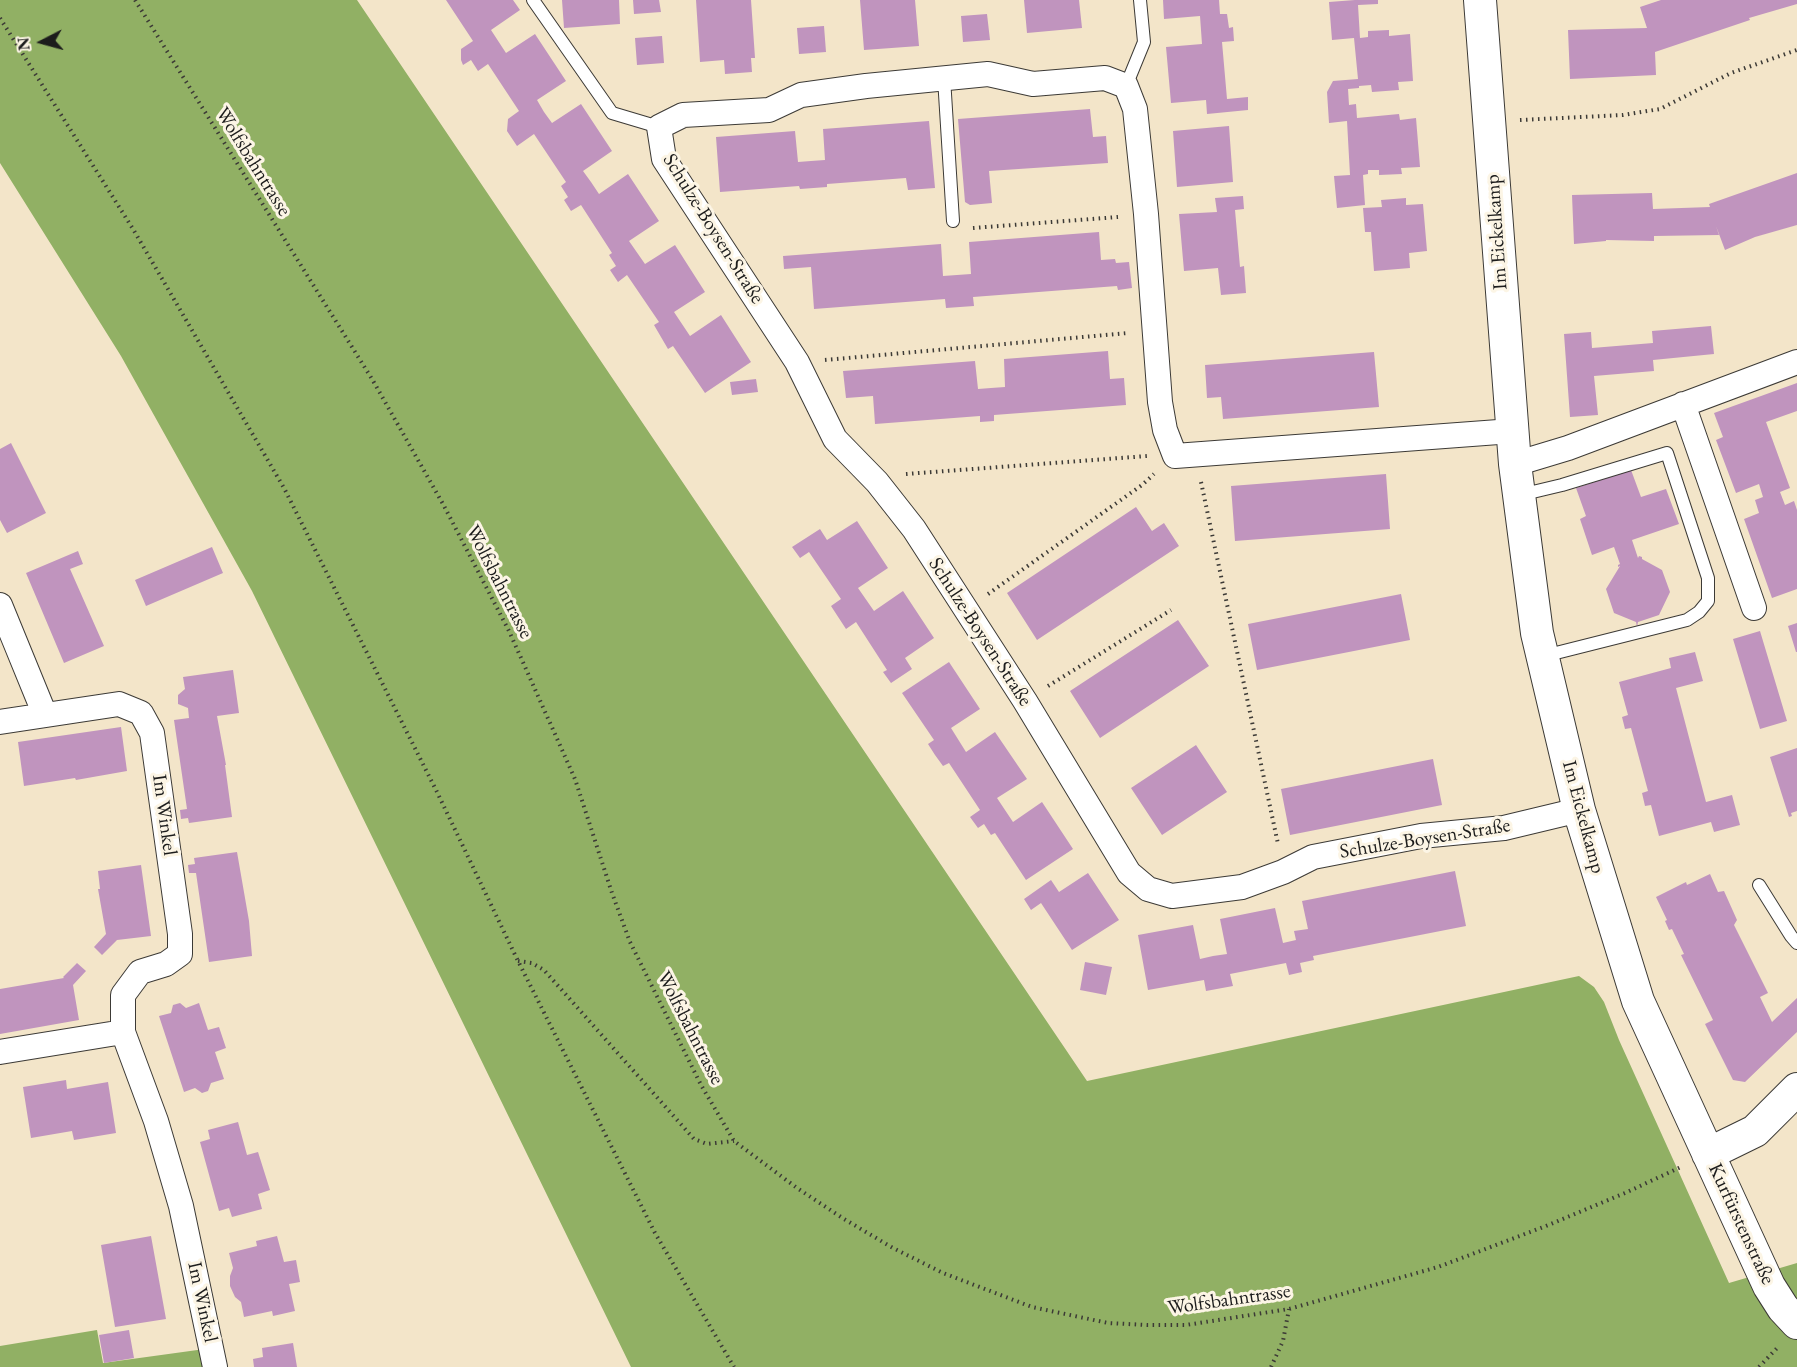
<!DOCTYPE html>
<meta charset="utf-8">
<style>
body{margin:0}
#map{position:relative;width:1797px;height:1367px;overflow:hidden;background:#f3e5c9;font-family:"EB Garamond",serif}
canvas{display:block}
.north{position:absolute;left:12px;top:12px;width:60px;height:60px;-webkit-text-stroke:4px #fcf5e5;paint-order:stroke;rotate:264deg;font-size:16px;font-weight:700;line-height:24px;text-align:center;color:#1c1c1c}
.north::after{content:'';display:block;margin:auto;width:21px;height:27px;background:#1c1c1c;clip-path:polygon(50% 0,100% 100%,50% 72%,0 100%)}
</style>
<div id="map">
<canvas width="1797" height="1367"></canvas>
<div class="north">N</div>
</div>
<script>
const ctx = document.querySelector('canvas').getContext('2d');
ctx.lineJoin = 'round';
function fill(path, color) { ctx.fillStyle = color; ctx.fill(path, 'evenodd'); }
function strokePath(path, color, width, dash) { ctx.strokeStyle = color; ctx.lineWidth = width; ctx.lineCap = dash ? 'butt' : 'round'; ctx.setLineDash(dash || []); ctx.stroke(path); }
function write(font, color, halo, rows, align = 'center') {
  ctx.font = font + ' "EB Garamond",serif'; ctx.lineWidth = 6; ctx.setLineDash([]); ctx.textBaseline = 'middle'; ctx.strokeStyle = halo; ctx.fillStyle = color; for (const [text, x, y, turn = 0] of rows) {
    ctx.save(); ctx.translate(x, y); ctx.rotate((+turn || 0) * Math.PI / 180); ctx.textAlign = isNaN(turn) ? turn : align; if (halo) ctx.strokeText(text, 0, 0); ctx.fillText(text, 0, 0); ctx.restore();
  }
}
const forest = new Path2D(`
 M0,0H357L1087,1081L1579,976L1594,987L1604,1002L1619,1040L1729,1283L1797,1263V1367H631L252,591L121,356L0,163Z
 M97,1330L103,1363L212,1348L215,1367H0V1346Z`);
const building = new Path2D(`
 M446,0H513L520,10L491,30L506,53L535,34L566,81L537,100L544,112L552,123L581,104L612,151L583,171L591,182L599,194L628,174L659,221L629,241L645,264L675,245L705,292L674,312L690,336L721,315L751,362L705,393L673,346L668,349L654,325L659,322L627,275L618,282L610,270L616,266L609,255L612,253L581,205L571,211L564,200L568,197L561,186L566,182L534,134L517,146L507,131L508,119L519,111L488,64L478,71L471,60L463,65L461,60V49L473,41Z
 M562,0H619L620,24L564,28Z
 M633,0H659L661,12L634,14Z
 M696,0H751L755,58H751L752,72L725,74L724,60L700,62Z
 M860,0H915L919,46L864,50Z
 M1024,0H1079L1082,28L1027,33Z
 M1163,0H1219L1220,14H1227L1229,28L1233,27L1234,41L1222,42L1227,99L1248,97V110L1207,114L1206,100L1171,103L1166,47L1202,44L1200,16L1164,19Z
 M1355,0H1378V4L1358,5L1360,38L1368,37V31L1389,30V36L1410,34L1413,81L1398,82L1399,90L1372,92L1371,85L1359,86V88L1348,89L1349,105L1356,104L1357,118L1399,114L1400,120L1416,118L1420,167L1401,168L1402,174L1379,175V170H1368V174L1363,175L1365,205L1337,208L1334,176L1350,175L1347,121L1329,123L1327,92L1333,81L1358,79L1354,38L1332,40L1329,2Z
 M1661,0H1797V4L1749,18L1750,20L1655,52L1656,75L1570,79L1568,30L1647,28L1640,7Z
 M987,14L990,40L963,42L961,16Z
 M824,26L826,52L799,54L797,28Z
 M662,36L664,63L637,65L635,38Z
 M1090,109L1093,137L1106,136L1108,163L989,171L992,203L970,205L965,202L958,119Z
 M929,121L935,188L908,190L906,178L827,184V187L800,189L799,186L720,192L716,137L795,131L798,162L811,161L825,160L823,129Z
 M1229,126L1233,182L1177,187L1173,131Z
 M1797,173V225L1755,237L1725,250L1716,226L1719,235L1654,236V241L1606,240V241L1574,244L1572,195L1652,193L1653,209L1710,207L1709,204Z
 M1243,196L1244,209L1235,210L1240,267L1244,266L1246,293L1221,295L1218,268L1184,271L1179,214L1217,212L1215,198Z
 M1406,198V205L1423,204L1427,251L1409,253L1410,268L1374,271L1371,232H1365L1363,208L1382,207L1381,200Z
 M1099,232L1101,260L1115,259L1116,263L1129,262L1132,288L1118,290L1117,286L973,297L974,306L946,308L945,299L814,309L811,267L784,269L783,256L941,244L943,276L971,274L969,242Z
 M1711,326L1714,354L1653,360L1654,371L1594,376L1598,415L1570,417L1564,334L1591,332L1592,348L1653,343L1652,331Z
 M1108,351L1110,379L1124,378L1126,405L994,415V421L980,422V416L875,424L873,396L846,398L843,371L975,361L978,389L991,388L1005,387L1004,359Z
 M1374,352L1379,407L1223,419L1221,397L1207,398L1205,365Z
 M756,379L758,392L732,395L730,382Z
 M1797,383V411L1766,422L1790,488L1780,492L1785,505L1794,501L1797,510V589L1772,598L1744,519L1759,513L1755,500L1763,497L1759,484L1736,493L1716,440L1723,437L1714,413Z
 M11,443L46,513L7,533L0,520V449Z
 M1631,470L1641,497L1666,489L1679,524L1632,540L1638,558L1639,556L1642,557V559L1662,570L1670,592L1659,615L1638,622L1637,627L1636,622L1614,613L1606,589L1620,566L1618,567V565L1620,564L1614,547L1592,555L1580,519L1586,516L1576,488Z
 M1386,474L1390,529L1235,541L1231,486Z
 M1136,507L1152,531L1164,523L1179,546L1037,640L1007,593Z
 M857,521L888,568L858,588L874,611L903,591L934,638L905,658L912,669L891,683L883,672L887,670L856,622L846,629L831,606L841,599L809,552L800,558L792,547L820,529L827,540Z
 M212,547L223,573L146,606L135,580Z
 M78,551L83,564L70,569L104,646L64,663L26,573Z
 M1401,594L1410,640L1257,670L1248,624Z
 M1178,620L1209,666L1100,738L1070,691Z
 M1797,623V652H1796L1788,626Z
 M1760,631L1787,721L1760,729L1733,639Z
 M1695,652L1703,681L1676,688L1706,802L1732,795L1740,825L1714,832L1711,822L1659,836L1651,805L1645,806L1642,793L1648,791L1631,728L1625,729L1622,717L1628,715L1619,682L1671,668L1669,658Z
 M949,662L980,709L951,728L966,752L995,732L1027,779L997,798L1013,822L1042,802L1073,849L1026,880L995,833L991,835L984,824L978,828L970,817L980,810L949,763L943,766L935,755L928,744L934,740L902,693Z
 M233,670L239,713L217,716L226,765H225L232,817L189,823L188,818L181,819L180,810L187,809L174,720L189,718L188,708L178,704V695L185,689L183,677Z
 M121,727L127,771L76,780L75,778L24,786L18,742Z
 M1196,745L1227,792L1162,835L1131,788Z
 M1797,748V811L1791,813L1792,816L1789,817L1770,757Z
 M1433,759L1442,805L1290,835L1281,789Z
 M237,852L249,921L252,956L209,962L196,873H189L188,865L195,864L194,858Z
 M141,865L151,936L117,940L102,955L94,947L106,934L98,889H100L98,871Z
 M1455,871L1466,926L1313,956L1314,960L1300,963L1302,972L1289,975L1286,963L1230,974L1233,986L1206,991L1204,980L1148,990L1138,935L1193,925L1200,959L1213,956L1227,954L1220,919L1275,908L1283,943L1296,940L1294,931L1308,929L1302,901Z
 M1088,873L1119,920L1072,950L1041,903L1031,910L1024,899L1051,880L1059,892Z
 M1710,874L1718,892L1724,891L1737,920L1734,925L1768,993L1760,997L1772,1022L1797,998V1032L1745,1082L1733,1080L1705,1024L1713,1020L1681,955L1684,954L1672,929L1669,930L1665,921L1667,920L1656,897L1686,882L1687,885Z
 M1085,962L1112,967L1106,995L1080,990Z
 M77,963L86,971L73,985L79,1020L0,1034V989L64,978L63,977Z
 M180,1003L186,1008L199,1003L208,1030L219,1027L226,1048L215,1052L224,1079L211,1083L208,1091L202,1093L195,1088L184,1092L159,1016L171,1013L173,1005Z
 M66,1080L67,1089L108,1082L116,1133L74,1140L72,1131L31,1138L23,1087Z
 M238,1122L247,1155L258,1152L270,1190L258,1194L262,1209L232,1217L229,1208L219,1211L200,1142L210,1139L208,1130Z
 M151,1236L166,1319L115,1327L101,1245Z
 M277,1236L284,1262L296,1260L300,1282L289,1284L295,1311L273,1316L272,1311L244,1317L241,1302L235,1297L230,1286V1276L233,1268L229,1253L257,1246L256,1241Z
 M129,1330L134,1358L104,1363L99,1335Z
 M293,1343L297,1367H254L253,1359L263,1357L262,1348Z`);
const path = new Path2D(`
 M135,0L372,379L443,504L509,631L575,779L612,893L630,942L701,1085L734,1141L797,1188L844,1219L893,1248L943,1273L1032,1307L1108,1323L1147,1325H1186L1289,1309L1438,1267L1546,1226L1625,1193L1681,1167
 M0,18L133,229L284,488L437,792L518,961L655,1233L734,1367
 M1520,120L1623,115L1660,109L1731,73L1797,50
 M973,228L1118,217
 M825,360L1128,333
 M906,474L1147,456
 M1201,482L1278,844
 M988,594L1142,485L1154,474
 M1048,686L1171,610
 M518,961L532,963L544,970L694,1139L707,1144L734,1141
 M1271,1367L1283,1341L1289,1309
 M1759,1367L1779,1346`);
const service = new Path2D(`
 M533,0L612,113L659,127
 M944,78L953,221
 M1126,86L1144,42L1140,0
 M1520,495L1562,485L1667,453L1708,578V601L1699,612L1687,620L1544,656
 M1759,885L1791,936L1797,943`);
const minor = new Path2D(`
 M1683,404L1754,608
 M1512,431L1175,456L1165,430L1160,402L1146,214L1135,109L1126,86L1105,78L1033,84L988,74L866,86L801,95L769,110L683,115L659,127L664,159L797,362L835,439L877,482L914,529L1025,701L1129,873L1148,889L1172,896L1242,887L1283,872L1313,857L1421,836L1504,828L1579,810
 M1515,464L1568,448L1797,362
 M0,605L45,715
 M0,722L119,704L141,713L152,733L180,934V954L166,964L140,972L123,995V1032L156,1121L181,1206L215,1367
 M0,1052L123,1032`);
const tertiary = new Path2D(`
 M1480,0L1515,464L1537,633L1579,810L1638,1001L1769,1286L1783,1308L1797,1323
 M1708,1154L1755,1131L1797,1089`);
const streetNames = [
 ["Wolfsbahntrasse",253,162,58],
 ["Schulze-Boysen-Straße",713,229,58],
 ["Im Eickelkamp",1497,232,-94],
 ["Wolfsbahntrasse",499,582,63],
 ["Schulze-Boysen-Straße",980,632,57],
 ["Im Winkel",164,815,82],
 ["Im Eickelkamp",1583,817,75],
 ["Schulze-Boysen-Straße",1425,839,-9],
 ["Wolfsbahntrasse",690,1028,63],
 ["Kurfürstenstraße",1741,1224,65],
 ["Wolfsbahntrasse",1229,1300,-8],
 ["Im Winkel",202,1302,78]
];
fill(forest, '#91b064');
fill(building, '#c094be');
strokePath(service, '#3c3a36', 14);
strokePath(minor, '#3c3a36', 26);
strokePath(tertiary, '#3c3a36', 34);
strokePath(path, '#3c3a36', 4, [1.5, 4.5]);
strokePath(service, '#fff', 12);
strokePath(minor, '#fff', 24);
strokePath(tertiary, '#fff', 32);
write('20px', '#1c1c1c', '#fcf5e5', streetNames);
</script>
